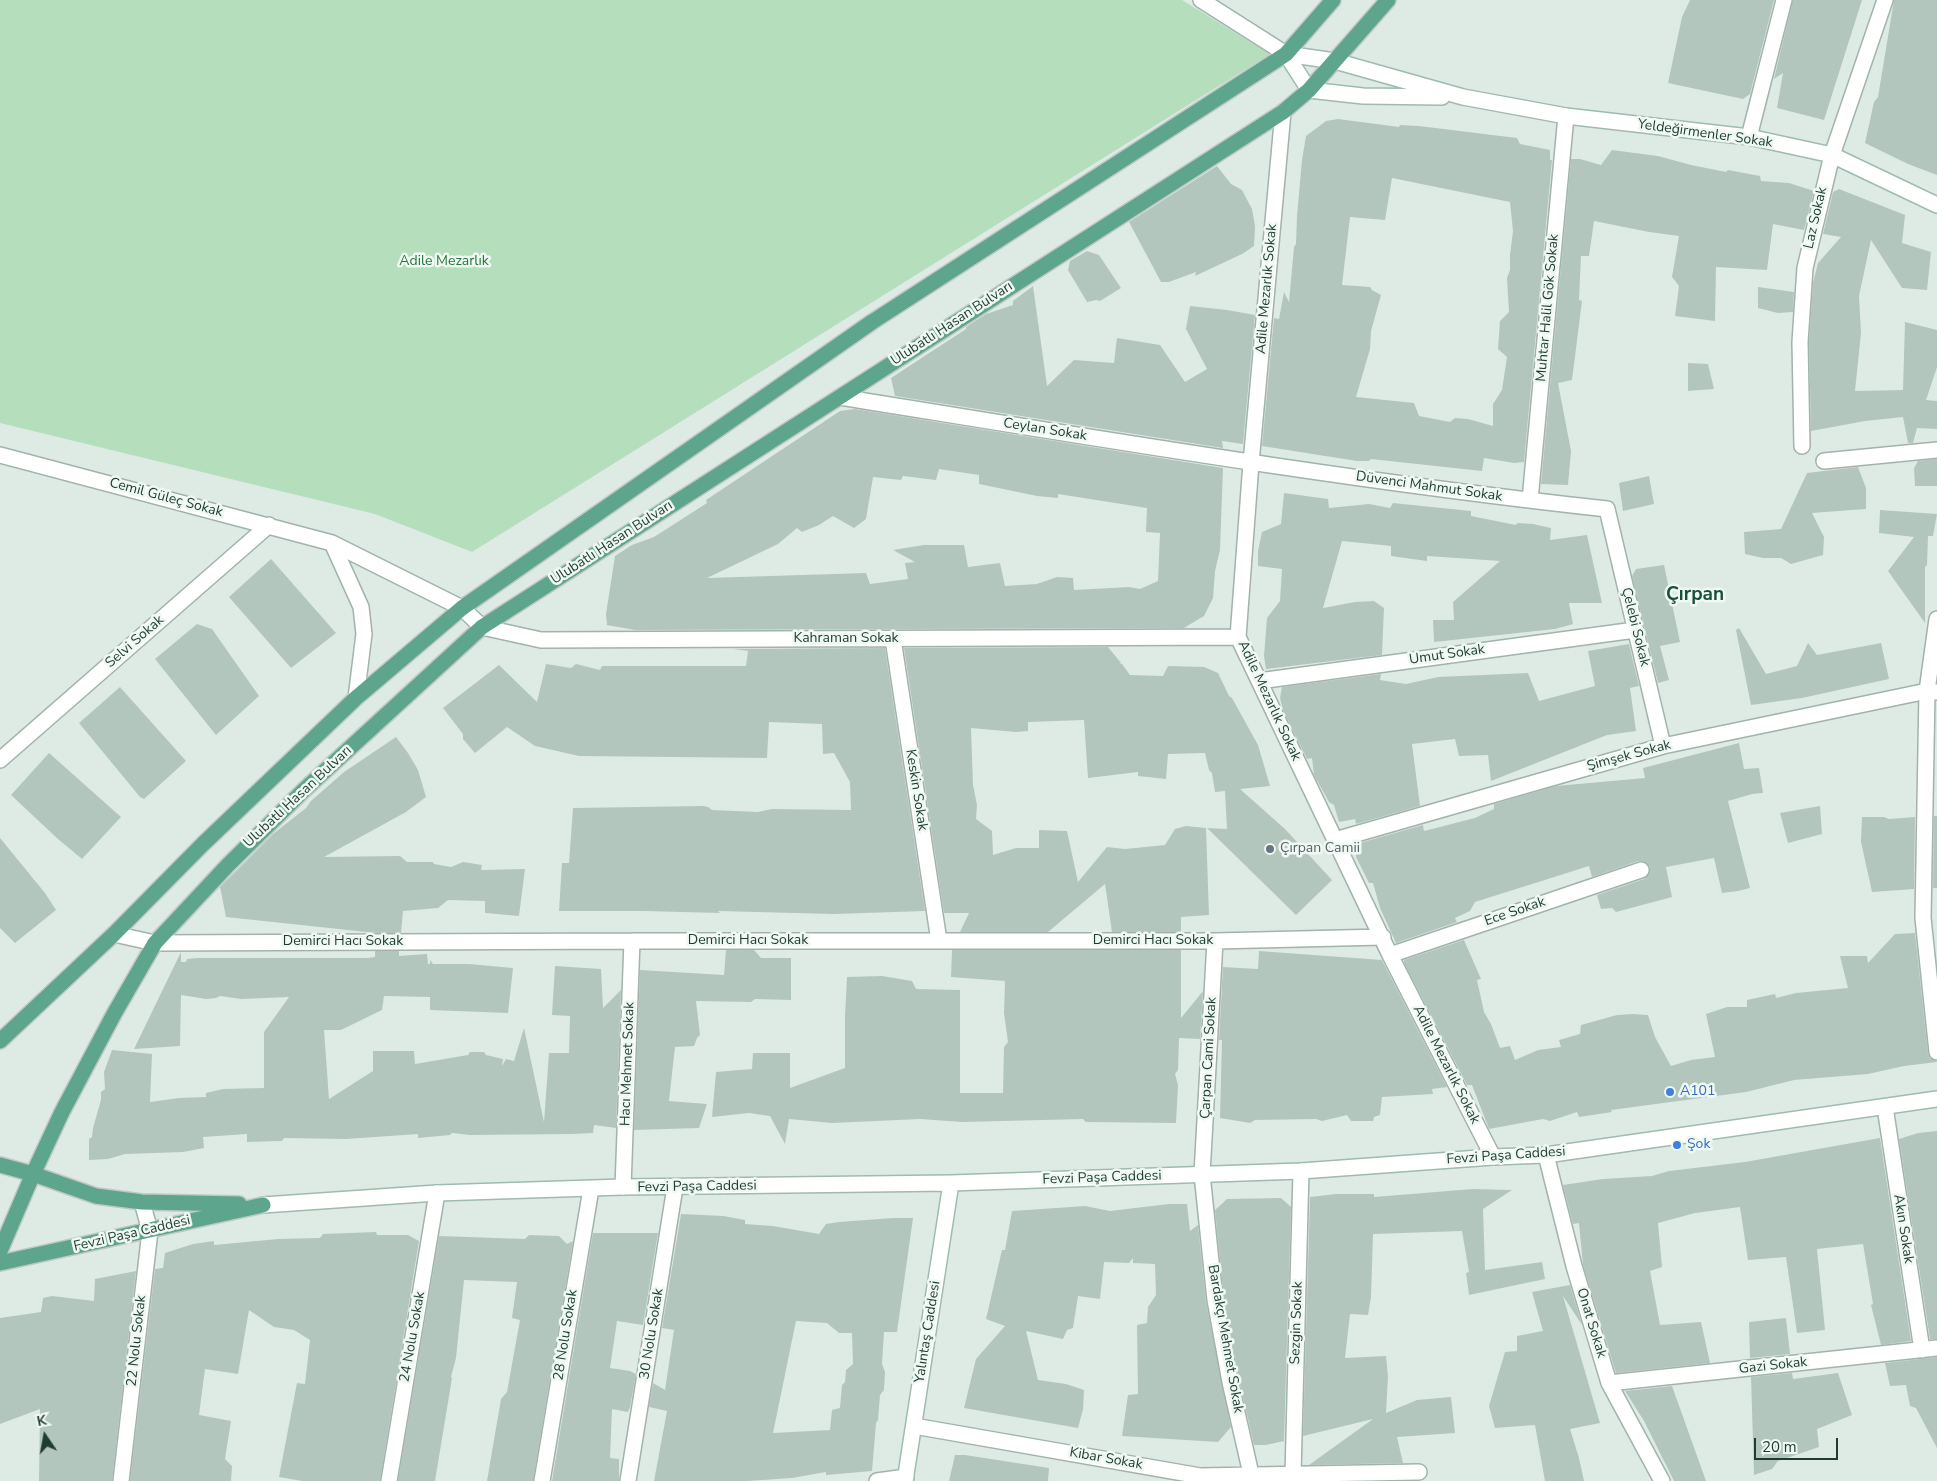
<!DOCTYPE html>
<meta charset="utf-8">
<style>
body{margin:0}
#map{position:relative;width:1937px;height:1481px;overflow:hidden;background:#deebe4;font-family:"Nunito Sans",sans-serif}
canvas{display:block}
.north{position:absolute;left:20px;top:1411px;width:50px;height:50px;-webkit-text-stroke:4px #eff8f2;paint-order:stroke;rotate:348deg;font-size:14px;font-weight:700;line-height:20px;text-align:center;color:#1e3c32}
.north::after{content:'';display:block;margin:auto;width:18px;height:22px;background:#1e3c32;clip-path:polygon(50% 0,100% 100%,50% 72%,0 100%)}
.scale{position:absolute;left:1754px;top:1438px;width:84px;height:22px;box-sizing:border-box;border:2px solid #1e3c32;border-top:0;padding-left:6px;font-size:15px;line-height:18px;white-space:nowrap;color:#1e3c32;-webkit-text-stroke:4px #eff8f2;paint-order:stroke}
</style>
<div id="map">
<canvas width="1937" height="1481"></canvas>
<div class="north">K</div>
<div class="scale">20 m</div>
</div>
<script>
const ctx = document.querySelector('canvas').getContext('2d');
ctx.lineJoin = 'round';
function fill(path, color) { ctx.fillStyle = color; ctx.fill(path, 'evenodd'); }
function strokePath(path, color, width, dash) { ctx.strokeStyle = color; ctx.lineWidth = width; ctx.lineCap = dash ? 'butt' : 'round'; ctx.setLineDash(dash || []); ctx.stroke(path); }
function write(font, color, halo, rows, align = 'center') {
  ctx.font = font + ' "Nunito Sans",sans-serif'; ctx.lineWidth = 5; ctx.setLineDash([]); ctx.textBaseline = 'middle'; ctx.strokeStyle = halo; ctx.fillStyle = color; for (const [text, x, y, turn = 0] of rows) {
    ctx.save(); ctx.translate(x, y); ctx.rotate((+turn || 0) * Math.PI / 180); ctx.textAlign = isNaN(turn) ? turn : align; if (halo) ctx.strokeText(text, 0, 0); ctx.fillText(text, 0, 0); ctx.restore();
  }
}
const green = new Path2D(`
 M0,0H1182L1270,54L472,552L375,514L0,423Z`);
const building = new Path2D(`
 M1690,0H1774L1750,94L1743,99L1668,83L1682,17Z
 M1793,0H1862L1824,120L1777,108L1783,73L1774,79Z
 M1894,0H1937V175L1908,164L1865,143L1874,102L1878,97Z
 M1338,119L1399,127L1400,125L1419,126L1517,138L1520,144L1550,150V160H1552L1524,462L1514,463L1484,458L1482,471L1371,459L1369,461H1357L1262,446L1274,318L1279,319L1284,292L1289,302L1294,247L1296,244L1297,216L1302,160L1306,136L1326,121ZM1392,178L1510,202L1513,231L1510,255V270L1507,278L1509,312L1500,321L1498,349L1507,357L1502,390L1493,404V426L1468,419L1455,418L1450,422L1419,416L1414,403L1356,397L1370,349L1371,331L1381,295L1372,290L1370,287L1342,285L1350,217L1385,220Z
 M1612,150L1658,156L1691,165L1726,172L1728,170L1760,176L1761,181L1789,183L1814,191L1804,230L1773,224L1767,270L1716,267L1715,321L1675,316L1679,286L1672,277L1679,236L1649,232L1594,221L1589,256H1581L1579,300L1582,301L1572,380L1558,383L1571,451L1568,485L1541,484L1571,159H1580L1601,165Z
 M1217,166L1231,184L1242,190L1252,209L1255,226L1254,246L1242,254L1195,276L1196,272L1169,282H1161L1129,222Z
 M1839,189L1905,215L1902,243L1931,252L1927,290L1902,288L1871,240L1859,296L1861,333L1855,391L1903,390L1905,322L1937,330V367L1926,400L1937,401V429L1917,428L1913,443H1908L1903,417L1865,421L1811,431L1809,342L1813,283L1818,263L1841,237L1823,234L1833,192Z
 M1087,251L1099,255L1121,288L1100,301L1096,300L1087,302L1068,270L1070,261Z
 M1033,286L1047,386L1074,360L1114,363L1117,338L1160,345L1185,382L1207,369L1186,329L1190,306L1227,310L1255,315L1243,444L1222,441L1223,448L895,396L891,378L966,329V327L986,314L1013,305V301Z
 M1758,287L1794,292L1793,312L1778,313L1758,308Z
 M1688,363L1708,364L1714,389L1688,391Z
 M855,409L1223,468L1220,550L1215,571L1213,598L1204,616L1184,628L635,630L607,625L606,614L615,556L632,545L654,537L707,503L706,500L727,486L840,411ZM939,469L979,475V484L1037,496L1058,498V494L1147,508L1146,532L1160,533L1158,581L1140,589L1129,587L1074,590L1073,578L1057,577L1037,584L1005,586L1000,563L968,567L964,545H924L893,550L915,562L905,563L908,579L870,584L866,573L707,578L778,544L797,528L802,532L819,525L833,516L854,528L866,519L873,477L901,480L903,476L936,480Z
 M1937,459V486H1915L1914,468L1918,461Z
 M1858,467L1866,488V509L1812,513L1824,537L1823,555L1791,564L1781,558H1763L1745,554L1744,532L1781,529L1807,473Z
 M1649,476L1654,504L1623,511L1619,483Z
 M1284,493L1328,499L1329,508L1369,504L1390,508L1393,503L1471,511V516L1516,525L1517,523L1533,524L1551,528L1550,540L1587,535L1602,603H1569L1573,624L1555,629L1434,642L1433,620H1454L1453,602L1500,561L1427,556V561L1391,556V546L1342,541L1323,608L1355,602L1374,601L1384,608L1382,655L1266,669L1264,656L1267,618L1280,601L1282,569L1258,566V551L1262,532L1281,524Z
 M1880,510L1937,514L1933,536H1928L1927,565L1925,567V623L1888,571L1914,537L1879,533Z
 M271,559L336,633L291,668L229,597Z
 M1664,565L1680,642L1660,646L1669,680L1658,683L1632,576L1636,569Z
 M197,624L212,629L259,696L216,735L155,659Z
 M1739,628L1766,674L1797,666L1808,643L1817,655L1881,643L1889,679L1802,698L1751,705L1736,630Z
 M1629,644L1639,686L1630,688L1636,731L1607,735L1491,781L1488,755L1459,756L1455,739L1412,744L1420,806L1356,824L1355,819L1339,822L1334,805L1329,802L1314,775L1312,758L1307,759L1283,710L1280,698L1282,687L1381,674L1380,680L1406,684L1438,677L1528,673L1539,701L1595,686L1588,651Z
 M1108,647L1121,663L1120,664H1122L1130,675L1163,676L1168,666L1204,667L1218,673L1229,696L1232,698L1258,745L1270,786L1240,789L1285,829L1332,880L1296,915L1207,828L1227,829L1225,791L1215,792L1212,773L1209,770L1205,753L1168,754L1166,779L1138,776V772L1088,778L1084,720L1028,722V731L1016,732L971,728L973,785L977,805L976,819L992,831L993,855L1016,848H1039V830L1067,831L1078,882L1107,847L1125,849L1165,845L1175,829L1186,826L1206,828L1209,915L1181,917V932H1112L1105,884L1048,932H960L969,913H944L904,648Z
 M885,648L925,911L834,914L718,911L720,913L644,911H559L562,863H569L573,808L703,806L708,807L712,810L758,812L772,809L851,810L850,782L834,753L823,754L822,724L769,722L767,758L579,756L535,746L507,727L475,753L463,739V734L443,708L499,665L537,702L546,664L571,668L576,664L600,670L602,666H746L748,651L733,649Z
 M120,687L186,761L144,799L140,797L79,723Z
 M396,737L408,753L418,770L426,797L406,812L324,857L400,856L407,862H433L434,864L451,867L463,862L482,865L481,870L525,869L519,916L485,913V901L448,900L438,908L403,911L401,933H376L226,917L220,887L273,834L306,808L311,801L344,772Z
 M1739,743L1744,769L1759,768L1763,793L1752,794L1728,801L1750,888L1738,891L1722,893L1714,858L1666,867L1672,897L1616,912L1612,908L1601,909L1597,895L1644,879L1650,872V867L1643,861H1638L1592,877L1589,866L1475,902L1470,911L1455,918L1457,922L1396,943L1380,908L1373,883H1369L1356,857V844L1423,825L1424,831L1475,818L1494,809V804L1556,786L1645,778L1643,768Z
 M49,753L121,817L82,859L58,839L11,795Z
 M1820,806L1822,834L1788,843L1780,813Z
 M1934,816H1937V888H1933Z
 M1862,817H1884L1889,819L1915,817L1914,889L1872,892L1861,842Z
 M0,838L45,893L56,910L15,943L0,928Z
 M1915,933L1928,1053L1930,1058L1937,1062L1904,1066L1868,1074L1794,1080L1746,1092L1611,1110L1612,1112L1579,1117L1577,1112L1550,1121L1543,1119L1489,1129L1472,1085H1467L1404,963V960L1464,940L1481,979L1477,980L1484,1012L1491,1024L1500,1048L1510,1046L1515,1060L1538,1050L1561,1047L1559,1040L1580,1034L1581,1025L1617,1015L1633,1014L1648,1015L1655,1037L1671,1066L1691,1060L1715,1057L1706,1014L1727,1007H1747V1000L1775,994L1776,998L1796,993L1848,988L1840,956H1867L1868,963L1895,934Z
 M726,950H754L761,958H791V1000L755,999L751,1002L696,1001L700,1035L697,1038L694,1046L675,1047L669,1101L707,1104L699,1128L634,1130L640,970L724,975Z
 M952,950H1181V1018L1203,991L1200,1039L1179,1038L1178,1070L1175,1074L1178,1085L1176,1123L1086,1122L1083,1119L962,1122L920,1119L832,1123L789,1119L785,1144L770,1116L749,1113L712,1117L716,1072L752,1069L753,1053H790V1088L845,1068V1017L847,977L882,976L912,981L916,989L960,990V1093H1003L1004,1047L1008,1042L1004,1013L1005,981L951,977Z
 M375,951H399V956L427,954L428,964H430V960L433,964H469L513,968L508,1013L430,1010V997L384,996L382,1010L341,1030H324L329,1099L373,1071V1051H414L415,1064L468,1055L470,1052H484L486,1055L503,1059L502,1066L506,1059L514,1061L524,1028L544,1122L549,1053H569L570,1016L552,1015L555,966L601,969L603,1008L621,990L616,1128L594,1125L593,1133L572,1134L470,1135L452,1133L450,1135L418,1138V1134L346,1139L284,1138L282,1141L247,1142V1134L203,1137L204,1148L183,1152L125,1154L108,1159L89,1160V1139L92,1137L93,1128L101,1100V1092L105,1089L104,1072L112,1050L152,1054L150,1102L179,1098L206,1097V1093L223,1089L264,1088V1032L289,997L241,999L220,996L216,998L206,999L181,995L180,1046L134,1049L181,952V962H186L187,959L197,958H367L375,957Z
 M1259,951L1382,960L1447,1087L1432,1089L1433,1094L1382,1097L1380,1115L1374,1117L1373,1121H1351L1347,1115L1322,1121L1316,1119L1255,1120L1250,1123L1220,1118L1222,1040H1219L1223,967L1258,969Z
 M1937,1131V1339H1930L1899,1139L1918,1133Z
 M1880,1138L1911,1341L1881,1345L1871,1305L1873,1304L1863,1244L1817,1249L1825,1330L1797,1333L1786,1257L1748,1260L1740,1207L1695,1213L1658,1223L1662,1267L1650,1271L1660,1325L1701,1322L1710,1363L1616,1373L1583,1265L1579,1223L1573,1224L1563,1185L1603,1179L1652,1176L1669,1171L1745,1162Z
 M1473,1189L1512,1190L1483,1209L1485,1270L1542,1262L1545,1279L1469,1295L1466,1273L1469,1272L1462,1231L1373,1234L1371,1297L1368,1315L1350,1314L1345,1358L1386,1356L1388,1377L1386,1413L1417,1400L1451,1397L1455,1433L1397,1437L1403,1463L1309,1465L1373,1419L1303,1436L1310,1197L1336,1194H1374V1197Z
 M1281,1198L1291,1207L1284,1441L1266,1445H1254L1239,1380L1224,1299L1215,1210L1227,1199Z
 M1169,1204H1187L1190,1231L1198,1225L1206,1302L1231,1427L1218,1442L1122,1436L1128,1395L1138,1394L1137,1325L1147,1323L1148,1307L1156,1295L1155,1264L1133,1263V1258L1129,1263L1104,1262L1100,1299L1078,1296L1073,1328L1067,1330L1063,1339L1026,1331L1038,1380L1066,1384L1084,1390L1083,1409L1078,1428L964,1408L976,1359L1005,1326L986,1319L1002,1250H1005L1012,1211L1085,1206L1110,1211Z
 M681,1214L723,1216L745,1220V1224L773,1226L819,1234L826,1224L839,1222L893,1218H913L897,1332H884L882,1364L885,1372L884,1390L880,1395L878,1420L876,1423L872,1471L826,1475V1472L792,1478L748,1481H654L667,1411L649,1407L653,1383L665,1390L674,1330L662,1328ZM796,1321L827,1323L839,1333H852L853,1364L846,1370L845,1382L842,1385L840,1408L832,1410L830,1430L773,1433Z
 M376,1232L377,1235H408L419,1241L380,1481H302L279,1477L297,1383L305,1384L310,1340L294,1330L274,1327L249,1310L238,1374L205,1369L199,1415L231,1421L225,1459L232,1466L231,1481H130L155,1269L163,1268L165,1253L193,1244L214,1241V1245L278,1239L320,1238L323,1234Z
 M593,1233H658L643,1325L617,1321L610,1368L630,1371L636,1374L630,1407L628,1412L612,1409L610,1458L619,1459V1481H552Z
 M529,1235L559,1236L567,1244L573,1241L533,1481H487L501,1399L507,1392L520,1320L512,1318L517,1282L464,1280L456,1358L451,1377L452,1378L435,1481H398L439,1236L525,1239Z
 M136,1271L112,1481H39L40,1409L0,1424V1318L41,1312L43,1298L52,1296L94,1301L95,1279Z
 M1570,1285L1582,1325L1563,1296L1600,1423L1570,1429L1579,1458L1584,1481H1545L1535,1425L1495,1428L1489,1406L1505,1352L1517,1351V1336L1543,1331L1532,1292Z
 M1786,1318L1790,1354L1750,1358L1749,1322Z
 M1937,1357V1448L1916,1408L1910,1406L1906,1385L1890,1386L1885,1363Z
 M1792,1373L1793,1379L1838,1373L1852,1415L1817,1429L1819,1447L1778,1461L1772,1469L1754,1475L1751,1377Z
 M1672,1386L1706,1481H1674L1644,1421L1625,1391Z
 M955,1455H965L1049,1468L1048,1481H949Z`);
const street = new Path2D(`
 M1201,0L1286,54
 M1283,112L1251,463L1238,637L1390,955L1493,1157
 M1749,137L1784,0
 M840,397C1095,438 1349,481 1607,509L1663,746
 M1802,446L1800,342L1805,268L1832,155L1885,0
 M0,455L332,543L462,608L482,627L541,640L1238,637
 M1824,461L1937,450
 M1530,500L1566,116
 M332,543L361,607L364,634L356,698
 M1937,619L1927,691L1923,918L1937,1052
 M893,639L939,941
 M1259,681L1635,630
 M0,760L269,525
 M1335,840L1663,746L1927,691L1937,692
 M114,934L155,943L632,941H1215L1383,937
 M1215,941L1202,1174L1215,1300L1230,1382L1251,1474
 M1390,955L1641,870
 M1885,1107L1922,1350
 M1546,1155L1574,1266L1609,1383L1662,1481
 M623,1187L632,941
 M1609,1383L1937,1348
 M914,1426L1200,1476L1419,1472
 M1293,1474L1301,1171
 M121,1481L150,1231L142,1202
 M389,1481L437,1193
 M542,1481L591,1189
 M628,1481L675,1187
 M877,1481L906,1477`);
const secondary = new Path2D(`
 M1286,54L1335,61L1463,97L1566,116L1749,137L1832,155L1937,205
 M1286,54L1309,90L1363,96L1442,97
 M263,1205L437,1193L623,1187L951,1183L1301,1171L1493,1157L1546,1155L1937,1099
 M905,1481L951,1183`);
const primary = new Path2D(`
 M0,1041L114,934L203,844L356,698L462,608L872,322L1286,54L1333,0
 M0,1165L33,1174L96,1196L142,1202L239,1204
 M0,1251L33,1174L62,1112L114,1014L155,943L228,865L304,790L482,627L1283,112L1309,90L1388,0
 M0,1263L263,1205`);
const markers = [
 [1270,849,5,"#6b7280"],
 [1670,1092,5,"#3f7fe0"],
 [1677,1145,5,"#3f7fe0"]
];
const streetNames = [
 ["Yeldeğirmenler Sokak",1705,134,8],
 ["Laz Sokak",1816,218,-77],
 ["Adile Mezarlık Sokak",1267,289,-85],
 ["Muhtar Halil Gök Sokak",1548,308,-85],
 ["Ulubatlı Hasan Bulvarı",952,324,-33],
 ["Ceylan Sokak",1045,430,9],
 ["Düvenci Mahmut Sokak",1429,487,8],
 ["Cemil Güleç Sokak",166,498,15],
 ["Ulubatlı Hasan Bulvarı",612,543,-33],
 ["Çelebi Sokak",1635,627,76],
 ["Kahraman Sokak",846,639],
 ["Selvi Sokak",135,642,-41],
 ["Umut Sokak",1447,655,-8],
 ["Adile Mezarlık Sokak",1269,701,65],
 ["Şimşek Sokak",1629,756,-15],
 ["Keskin Sokak",916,790,81],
 ["Ulubatlı Hasan Bulvarı",298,797,-43],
 ["Ece Sokak",1515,912,-19],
 ["Demirci Hacı Sokak",748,941],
 ["Demirci Hacı Sokak",1153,941],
 ["Demirci Hacı Sokak",343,942],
 ["Çarpan Cami Sokak",1209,1058,-87],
 ["Hacı Mehmet Sokak",628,1064,-88],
 ["Adile Mezarlık Sokak",1446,1065,63],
 ["Fevzi Paşa Caddesi",1506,1156,-4],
 ["Fevzi Paşa Caddesi",1102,1178,-2],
 ["Fevzi Paşa Caddesi",697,1187,-1],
 ["Akın Sokak",1903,1229,81],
 ["Fevzi Paşa Caddesi",132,1234,-13],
 ["Sezgin Sokak",1297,1323,-88],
 ["Onat Sokak",1591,1323,73],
 ["Yalıntaş Caddesi",928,1332,-81],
 ["30 Nolu Sokak",652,1334,-81],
 ["28 Nolu Sokak",566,1335,-81],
 ["24 Nolu Sokak",413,1337,-80],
 ["Bardakçı Mehmet Sokak",1225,1339,80],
 ["22 Nolu Sokak",137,1341,-84],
 ["Gazi Sokak",1773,1366,-6],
 ["Kibar Sokak",1106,1459,10]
];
const parkNames = [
 ["Adile Mezarlık",444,262]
];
const worshipNames = [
 ["Çırpan Camii",1280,849]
];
const shopNames = [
 ["A101",1680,1092],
 ["Şok",1687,1145]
];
const districtNames = [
 ["Çırpan",1695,595]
];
fill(green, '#b5dfbc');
fill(building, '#b3c6bd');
strokePath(street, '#a1b3ab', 18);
strokePath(secondary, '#9ebbae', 18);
strokePath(primary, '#c0c8c6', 18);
strokePath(street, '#fff', 15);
strokePath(secondary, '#fff', 15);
strokePath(primary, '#5ea58d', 15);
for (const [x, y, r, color] of markers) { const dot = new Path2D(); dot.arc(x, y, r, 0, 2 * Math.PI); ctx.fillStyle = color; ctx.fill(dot); strokePath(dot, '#eff8f2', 2); }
write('14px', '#1e3c32', '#eff8f2', streetNames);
write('14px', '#25773d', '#eff8f2', parkNames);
write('14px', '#5b616d', '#eff8f2', worshipNames, 'left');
write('14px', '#366cbe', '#eff8f2', shopNames, 'left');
write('bold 19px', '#18503e', '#eff8f2', districtNames);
</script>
